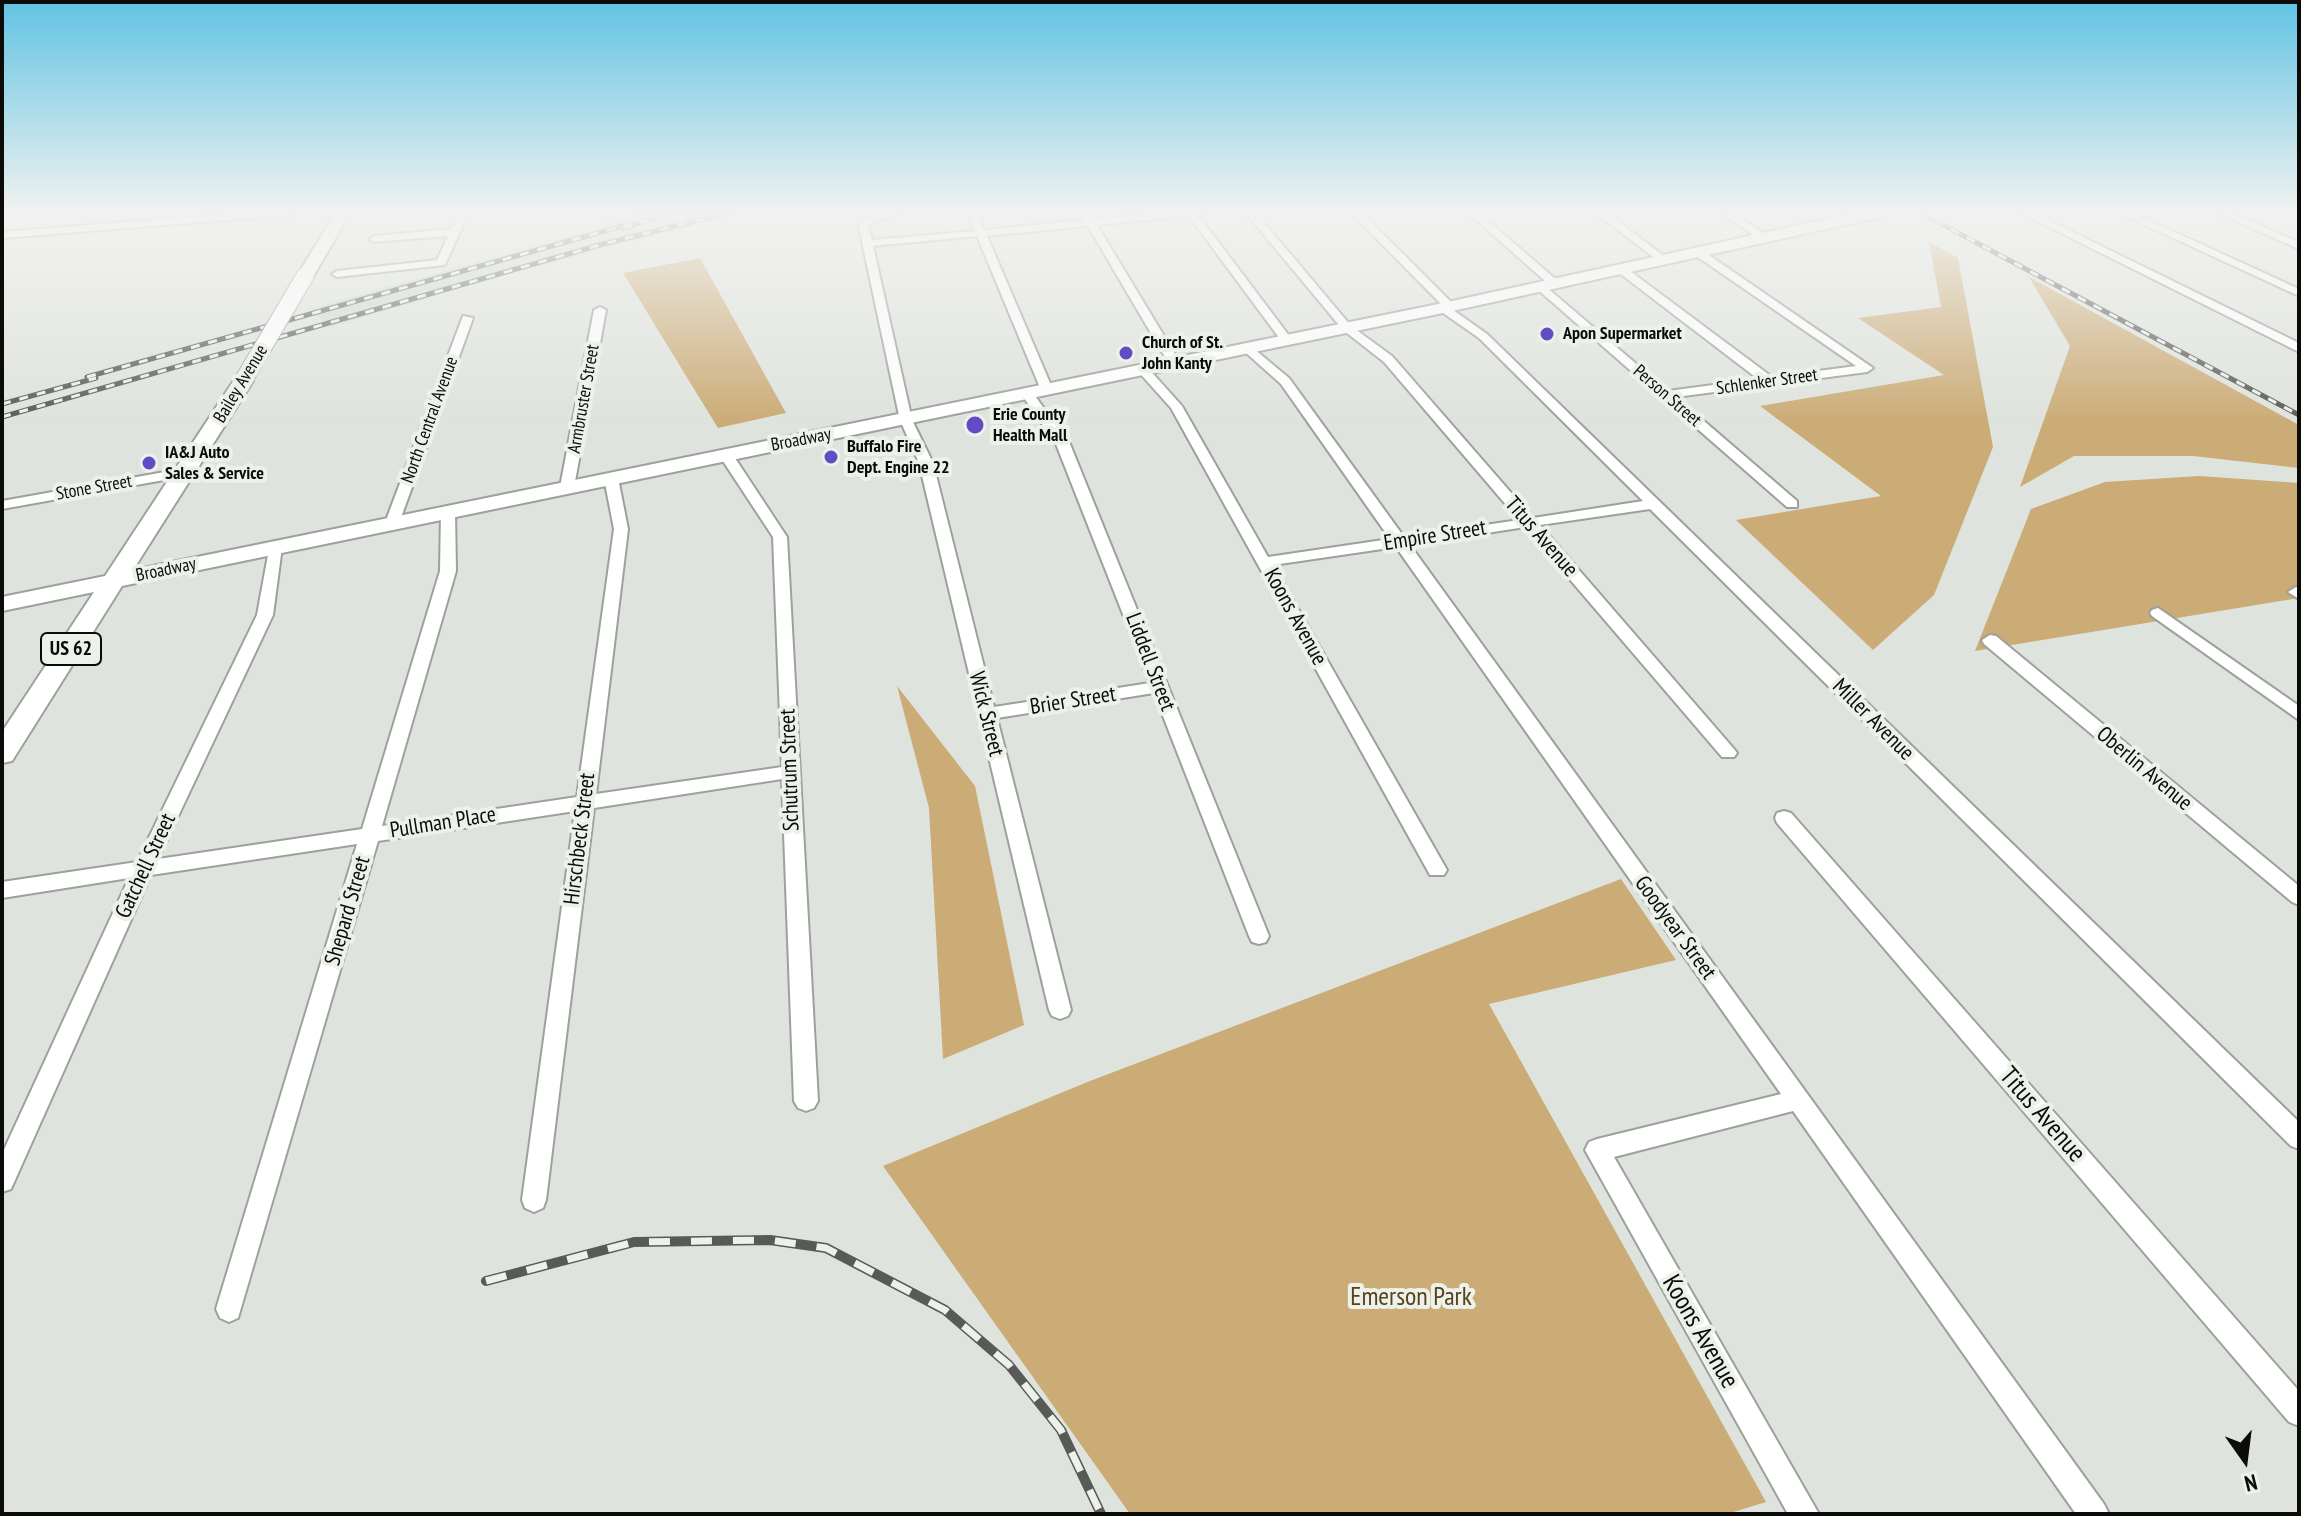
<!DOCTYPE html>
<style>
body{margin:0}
#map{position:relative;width:2301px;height:1516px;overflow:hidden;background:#dfe3dd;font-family:"PT Sans Narrow",sans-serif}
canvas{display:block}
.frame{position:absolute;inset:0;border:4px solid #0b0c0a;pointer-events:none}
.north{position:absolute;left:2205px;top:1420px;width:80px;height:80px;-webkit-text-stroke:6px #ecf1ea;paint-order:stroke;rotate:166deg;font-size:22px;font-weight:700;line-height:32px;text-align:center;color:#0b0c0a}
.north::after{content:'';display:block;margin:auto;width:28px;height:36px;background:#0b0c0a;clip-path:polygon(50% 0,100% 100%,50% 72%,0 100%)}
</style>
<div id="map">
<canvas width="2301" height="1516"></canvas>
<div class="frame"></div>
<div class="north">N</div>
</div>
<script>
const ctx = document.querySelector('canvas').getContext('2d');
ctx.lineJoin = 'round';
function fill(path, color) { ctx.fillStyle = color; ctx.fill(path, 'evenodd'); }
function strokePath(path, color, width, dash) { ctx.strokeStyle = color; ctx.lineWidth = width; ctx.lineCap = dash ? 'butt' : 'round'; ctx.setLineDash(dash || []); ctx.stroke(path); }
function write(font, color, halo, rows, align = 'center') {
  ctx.font = font + ' "PT Sans Narrow",sans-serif'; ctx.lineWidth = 8; ctx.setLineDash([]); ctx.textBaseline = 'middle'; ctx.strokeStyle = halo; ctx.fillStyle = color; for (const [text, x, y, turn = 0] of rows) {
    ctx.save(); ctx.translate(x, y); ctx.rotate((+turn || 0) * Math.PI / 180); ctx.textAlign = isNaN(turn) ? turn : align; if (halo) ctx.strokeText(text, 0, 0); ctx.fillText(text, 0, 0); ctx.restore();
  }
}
const built = new Path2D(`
 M635,212H752L516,272L331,327L310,309L582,232Z`);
const green = new Path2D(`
 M1929,242L1958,258L1993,447L1934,595L1873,650L1736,520L1881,496L1760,406L1944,375L1858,318L1941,307Z
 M700,258L786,413L718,428L623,273Z
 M2029,277L2299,425V468L2193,456H2074L2020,487L2070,346Z
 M2199,476L2299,483V598L1975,651L2031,509L2105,482Z
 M897,686L975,786L1024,1025L943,1059L929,808Z
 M1621,879L1676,960L1489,1004L1766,1502L1727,1514H1130L883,1166L1090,1081Z`);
const minor = new Path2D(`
 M251,212H296L291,215L2,238V232Z
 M459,212H469L445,265L337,277L332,274L337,271L437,260L448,236L374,242L369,239L374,236L451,229Z
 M886,212H901L868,225L872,240L975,231L967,212H977L984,230L1084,220L1081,215L1085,212L1094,219L1168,212H1206L1198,215L1293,341L1283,343L1189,216L1097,225L1181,364L1175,368L1169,364L1088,226L987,236L1053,390L1047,394L1041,390L977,236L873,246L912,420L933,463L994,707L1150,683L1056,444L1022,395L1028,391L1032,392L1070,444L1269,936L1266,942L1259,944L1252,942L1249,936L1154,693L997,718L1071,1010L1068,1016L1060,1019L1052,1016L1049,1010L919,463L900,420L858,223Z
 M1245,212H1255L1351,326L1392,356L1533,518L1643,501L1479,338L1439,310L1437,308L1442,305L1350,212H1361L1454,305L1453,310L1487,334L2299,1122V1149L2291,1146L1650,509L1540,525L1734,749L1737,753L1734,757H1722L1525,527L1410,545L2104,1504L2109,1514H2076L1793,1111L1614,1157L1819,1514H1788L1585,1150L1589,1142L1597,1139L1781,1094L1396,547L1273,565L1447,870L1444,875H1430L1171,408L1137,370L1147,367L1182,406L1268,557L1390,539L1281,384L1244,351L1242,348L1248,344L1289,378L1404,537L1519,520L1384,362L1343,330Z
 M1467,212H1478L1560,283V287H1552Z
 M1594,212H1606L1669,260L1660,262Z
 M1720,212H1732L1770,238L1761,240Z
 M2019,212H2032L2299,343V352Z
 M2117,212H2131L2299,289V296Z
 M2215,212H2229L2299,242V249Z
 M1695,251H1703L1873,368L1867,372L1676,397L1797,501V507H1787L1536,288L1545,286L1668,391L1758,379L1618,272V268H1626L1772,377L1856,366L1695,255Z
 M600,307L606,310L574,487L567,491L560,487L594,310Z
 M463,316L473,318L399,523L397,526H387L385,523Z
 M726,451L731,452L787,537L818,1101L814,1108L806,1111L798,1108L794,1101L782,779L594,808L546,1200L543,1208L534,1212L525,1208L522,1200L575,811L378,841L238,1318L229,1322L220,1318L216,1309L357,844L151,875L11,1189L2,1192V1154L129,878L2,898V882L137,862L257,615L270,544H280L282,547L273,615L158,859L362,829L440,571L441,511L448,507L455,511L456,571L382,826L577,797L614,529L604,478L611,474L618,478L628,529L596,794L782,767L773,537L719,455Z
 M187,468L194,472L192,475L2,509V501Z
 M2296,587L2299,588V599L2288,592Z
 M2158,608L2299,706V720L2152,616L2150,613L2152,610Z
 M1990,635L1996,636L2299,886V905L2292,902L1984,644L1982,640Z
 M1784,811L1791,813L2299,1391V1426L2289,1422L1777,823L1775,818L1777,813Z`);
const primary = new Path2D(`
 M336,212H351L311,280H299L297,276Z
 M1859,212H1888L1881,217L1443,313L122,586L12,761L2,763V732L94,592L2,611V597L105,576L236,377L243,375L253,381L133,570L1443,303Z`);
const railFar1 = new Path2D(`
 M1919,212L2299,415
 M623,228L676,212
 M87,377L633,223
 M2,404L96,378
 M2,417L603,244L732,212`);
const rail = new Path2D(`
 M486,1281L634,1242L770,1240L826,1248L945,1310L1009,1365L1061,1430L1101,1514`);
const primaryBridge = new Path2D(`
 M243,381L305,276`);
const markers = [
 [1547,334,8,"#624cc4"],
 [1126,353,8,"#624cc4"],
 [975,425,10,"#624cc4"],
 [831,457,8,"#624cc4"],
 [149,463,8,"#624cc4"]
];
const farPoinames = [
 ["Apon Supermarket",1563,334],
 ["Church of St.",1142,343],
 ["John Kanty",1142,364],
 ["Erie County",993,415],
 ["Health Mall",993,436],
 ["Buffalo Fire",847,447],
 ["Dept. Engine 22",847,468],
 ["IA&J Auto",165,453],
 ["Sales & Service",165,474]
];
const farStreetnames = [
 ["Schlenker Street",1767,382,-8],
 ["Bailey Avenue",241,384,-59],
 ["Person Street",1667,396,41],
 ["Armbruster Street",584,399,-80],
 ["North Central Avenue",430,420,-70],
 ["Broadway",801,440,-11],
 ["Stone Street",94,488,-10],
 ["Broadway",166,570,-12]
];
const shields = [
 [71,649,60]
];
const shieldNames = [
 ["US 62",71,649]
];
const streetNames = [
 ["Empire Street",1435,536,-9],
 ["Titus Avenue",1541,537,49],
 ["Koons Avenue",1295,617,61],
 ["Liddell Street",1150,662,69],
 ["Brier Street",1073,701,-9],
 ["Wick Street",986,714,76],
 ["Miller Avenue",1873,720,45],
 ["Oberlin Avenue",2144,769,40],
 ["Schutrum Street",790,770,-92],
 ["Pullman Place",443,823,-9],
 ["Hirschbeck Street",580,839,-83],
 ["Gatchell Street",146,866,-65],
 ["Shepard Street",348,911,-74],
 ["Goodyear Street",1675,928,54]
];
const nearStreetnames = [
 ["Titus Avenue",2042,1115,49],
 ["Koons Avenue",1700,1332,60]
];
const nearParknames = [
 ["Emerson Park",1411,1298]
];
fill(built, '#cfd9cd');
fill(green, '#cbab76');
strokePath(minor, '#9ca19b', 4);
strokePath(primary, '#9ca19b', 4);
fill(minor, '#fff');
fill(primary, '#fff');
strokePath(railFar1, '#585a57', 5);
strokePath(rail, '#585a57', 10);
strokePath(railFar1, '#ecf1ea', 3, [9]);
strokePath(rail, '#ecf1ea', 7, [21]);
strokePath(primaryBridge, '#9ca19b', 19, []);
strokePath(primaryBridge, '#fff', 17);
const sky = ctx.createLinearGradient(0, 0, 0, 424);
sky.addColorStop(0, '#61c3e4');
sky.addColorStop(0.5, '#f1f2f0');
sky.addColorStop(1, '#f1f2f000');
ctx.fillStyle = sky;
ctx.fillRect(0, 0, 2301, 424);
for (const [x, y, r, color] of markers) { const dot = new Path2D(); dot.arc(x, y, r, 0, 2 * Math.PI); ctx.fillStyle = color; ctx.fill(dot); strokePath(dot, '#ecf1ea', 3); }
write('bold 18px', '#0b0c0a', '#ecf1ea', farPoinames, 'left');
write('18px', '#0b0c0a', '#ecf1ea', farStreetnames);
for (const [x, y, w] of shields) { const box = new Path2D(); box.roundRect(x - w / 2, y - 16, w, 32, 6); ctx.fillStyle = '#ecf1ea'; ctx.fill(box); strokePath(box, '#0b0c0a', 2); }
write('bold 20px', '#0b0c0a', null, shieldNames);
write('22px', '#0b0c0a', '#ecf1ea', streetNames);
write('26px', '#0b0c0a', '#ecf1ea', nearStreetnames);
write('26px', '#58421b', '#ecf1ea', nearParknames);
</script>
